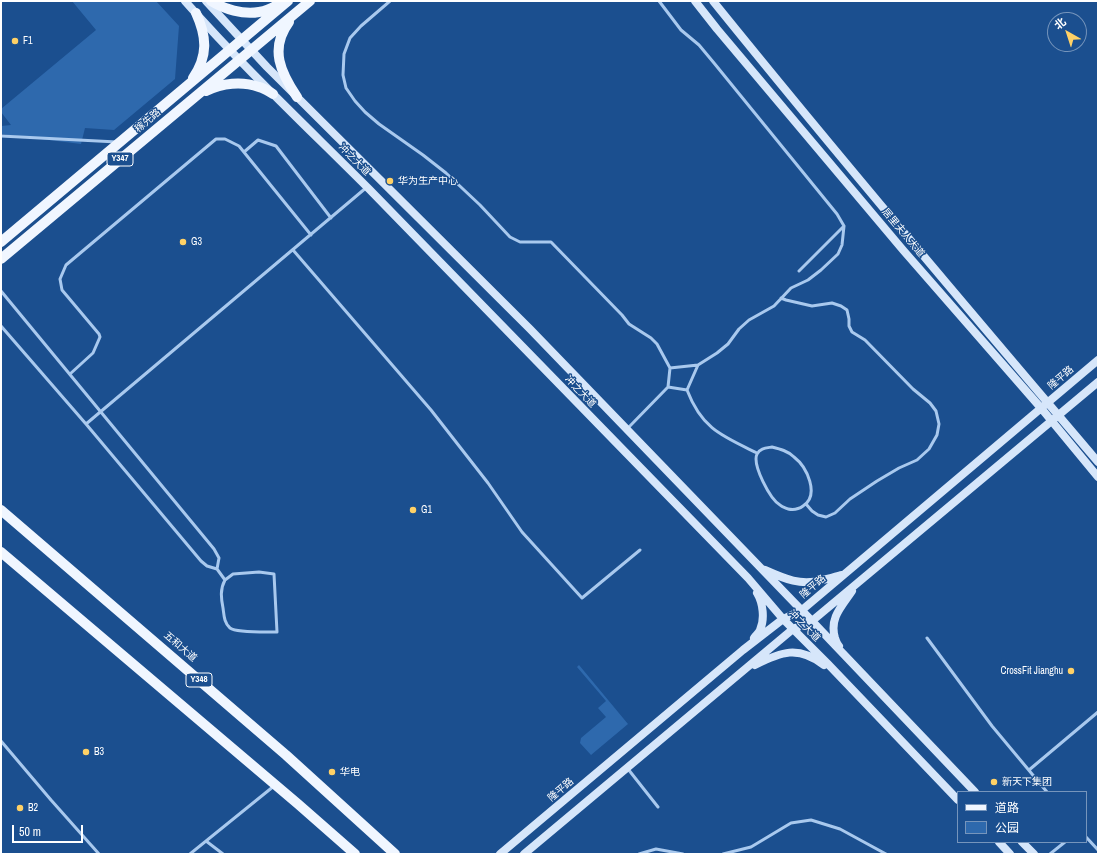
<!DOCTYPE html>
<meta charset="utf-8">
<style>
body{margin:0}
#map{position:relative;width:1099px;height:855px;overflow:hidden;background:#1b4f8f;font-family:"Archivo Narrow","Noto Sans SC",sans-serif}
canvas{display:block}
.frame{position:absolute;inset:0;border:2px solid #fff;pointer-events:none}
.legend{position:absolute;left:957px;top:791px;width:130px;height:52px;box-sizing:border-box;background:#1b4f8f;border:1px solid #7695bc;margin:0;padding:5px 7px;list-style:none;font-size:12px;color:#fff}
.legend li{display:flex;align-items:center;gap:8px;height:20px}
.legend b{width:20px;border:1px solid #7695bc}
.north{position:absolute;left:1047px;top:12px;width:40px;height:40px;box-sizing:border-box;background:#1b4f8f;border:1px solid #7695bc;border-radius:50%;rotate:321deg;font-size:11px;font-weight:700;line-height:16px;text-align:center;color:#fff}
.north::after{content:'';display:block;margin:auto;width:14px;height:18px;background:#ffd166;clip-path:polygon(50% 0,100% 100%,50% 72%,0 100%)}
.scale{position:absolute;left:12px;top:825px;width:71px;height:18px;box-sizing:border-box;border:2px solid #fff;border-top:0;padding-left:5px;font-size:12px;line-height:14px;white-space:nowrap;color:#fff;-webkit-text-stroke:3px #1b4f8f;paint-order:stroke}
</style>
<div id="map">
<canvas width="1099" height="855"></canvas>
<div class="frame"></div>
<ul class="legend">
<li><b style="height:5px;background:#f0f6ff"></b>道路</li>
<li><b style="height:11px;background:#2e69ad"></b>公园</li>
</ul>
<div class="north">北</div>
<div class="scale">50 m</div>
</div>
<script>
const ctx = document.querySelector('canvas').getContext('2d');
ctx.lineJoin = 'round';
function fill(path, color) { ctx.fillStyle = color; ctx.fill(path, 'evenodd'); }
function strokePath(path, color, width, dash) { ctx.strokeStyle = color; ctx.lineWidth = width; ctx.lineCap = dash ? 'butt' : 'round'; ctx.setLineDash(dash || []); ctx.stroke(path); }
function write(font, color, halo, rows, align = 'center') {
  ctx.font = font + ' "Archivo Narrow","Noto Sans SC",sans-serif'; ctx.lineWidth = 3; ctx.setLineDash([]); ctx.textBaseline = 'middle'; ctx.strokeStyle = halo; ctx.fillStyle = color; for (const [text, x, y, turn = 0] of rows) {
    ctx.save(); ctx.translate(x, y); ctx.rotate((+turn || 0) * Math.PI / 180); ctx.textAlign = isNaN(turn) ? turn : align; if (halo) ctx.strokeText(text, 0, 0); ctx.fillText(text, 0, 0); ctx.restore();
  }
}
const green = new Path2D(`
 M72,1H156L179,26L175,79L114,130L85,128L81,144L1,134V126L11,125L1,112V109L96,30Z
 M579,665L628,724L591,755L580,743L581,738L606,717L598,708L606,701L577,667Z`);
const lane = new Path2D(`
 M390,1L361,26L350,38L344,54L343,75L346,88L355,101L365,112L379,124L423,155L446,173L480,205L510,237L520,242H551L622,315L629,324L651,338L657,344L670,368L668,387L687,390L698,365L670,368
 M659,1L681,30L699,45L714,63L837,214L844,226L842,245L838,254L821,270L808,280L791,288L774,306L749,320L739,329L728,344L717,353L698,365
 M1,136L117,142
 M244,152L258,140L276,146L331,218
 M293,250L431,410L488,483L522,532L582,598L640,550
 M799,271L844,226
 M1,291L214,549L219,558L217,569L207,566L201,561L86,424L1,326
 M781,298L786,300L812,306L832,303L841,306L847,310L849,319V326L852,332L865,340L913,389L930,403L936,411L939,424L937,435L929,449L917,460L899,468L877,481L850,499L835,513L826,517L818,515L812,511L806,504
 M70,374L93,353L100,337L99,334L62,290L60,279L66,265L216,139H225L239,146L311,235
 M687,390C702,429 722,436 757,453
 M86,424L367,187
 M627,429L668,387
 M772,447C780,449 788,451 794,457C807,467 820,495 803,506C799,509 793,510 788,509C786,508 782,507 780,505C770,499 752,465 757,454C760,448 766,448 772,447Z
 M217,569L225,580C220,589 221,598 223,608C224,615 224,623 230,628C237,633 267,632 277,632L274,574L259,572L233,574L225,580
 M927,638L992,726L1047,792
 M1,741L51,800L99,854
 M628,769L658,807
 M1029,770L1098,712
 M1086,837L1098,850
 M206,841L223,854
 M190,854L274,786
 M639,854L656,849L683,854
 M723,854L751,847L791,823L811,820L840,829L886,854
 M1050,854L1065,842`);
const secondary = new Path2D(`
 M185,1C243,67 307,127 369,189C496,319 622,449 748,578L783,619L827,663L958,800
 M206,1L267,67L530,329L812,621L975,792
 M695,1L717,29L903,250L1041,408L1098,477
 M713,1C839,157 968,309 1098,462
 M765,570C785,579 801,586 822,580C829,579 834,577 841,575
 M754,638C756,635 759,633 760,630C765,619 763,603 757,593
 M839,646C837,644 836,641 835,638C829,618 842,606 852,591
 M755,665C781,652 798,645 824,665
 M999,842L1010,854
 M1022,842L1034,854
 M500,854L743,650L783,619L802,610L1098,360
 M524,854L793,629L812,621L1098,382`);
const primary = new Path2D(`
 M211,1C224,9 243,15 259,12C265,11 274,7 279,4
 M289,22C269,49 281,73 297,97
 M193,78C208,56 207,37 196,13
 M206,91C222,83 242,81 259,87C264,88 268,91 273,94
 M1,242L288,1
 M1,259L310,1
 M1,510L286,755L395,854
 M1,552L298,804L355,854`);
const markers = [
 [15,41,4,"#ffd166"],
 [390,181,4,"#ffd166"],
 [183,242,4,"#ffd166"],
 [413,510,4,"#ffd166"],
 [1071,671,4,"#ffd166"],
 [86,752,4,"#ffd166"],
 [332,772,4,"#ffd166"],
 [994,782,4,"#ffd166"],
 [20,808,4,"#ffd166"]
];
const shields = [
 [120,159,26],
 [199,680,26]
];
const shieldNames = [
 ["Y347",120,159],
 ["Y348",199,680]
];
const poiNames = [
 ["F1",23,41],
 ["华为生产中心",398,181],
 ["G3",191,242],
 ["G1",421,510],
 ["CrossFit Jianghu",1063,671,"right"],
 ["B3",94,752],
 ["华电",340,772],
 ["新天下集团",1002,782],
 ["B2",28,808]
];
const streetNames = [
 ["稼先路",148,121,-40],
 ["冲之大道",354,160,45],
 ["居里夫人大道",903,233,50],
 ["隆平路",1061,378,-40],
 ["冲之大道",580,392,46],
 ["隆平路",813,587,-40],
 ["冲之大道",804,626,45],
 ["五和大道",180,647,41],
 ["隆平路",561,790,-40]
];
fill(green, '#2e69ad');
strokePath(lane, '#a9c9ee', 3);
strokePath(secondary, '#d6e6fa', 8);
strokePath(primary, '#f0f6ff', 10);
for (const [x, y, r, color] of markers) { const dot = new Path2D(); dot.arc(x, y, r, 0, 2 * Math.PI); ctx.fillStyle = color; ctx.fill(dot); strokePath(dot, '#1b4f8f', 1.5); }
for (const [x, y, w] of shields) { const box = new Path2D(); box.roundRect(x - w / 2, y - 7, w, 14, 3); ctx.fillStyle = '#1b4f8f'; ctx.fill(box); strokePath(box, '#fff', 1); }
write('bold 9px', '#fff', null, shieldNames);
write('10px', '#fff', '#1b4f8f', poiNames, 'left');
write('10px', '#fff', '#1b4f8f', streetNames);
</script>
